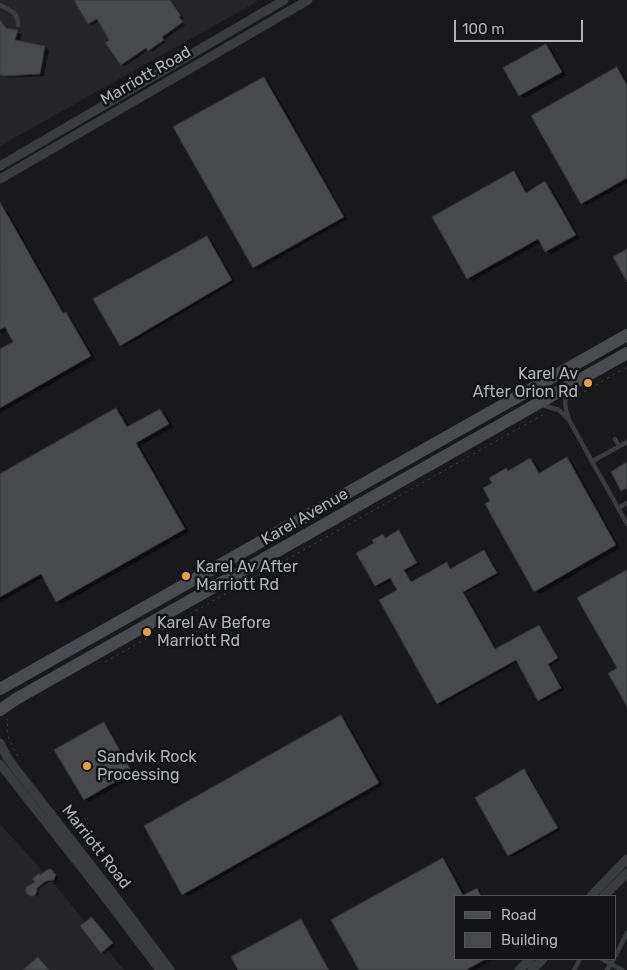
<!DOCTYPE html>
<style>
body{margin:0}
#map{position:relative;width:627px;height:970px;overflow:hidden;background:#19191b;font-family:Rubik,sans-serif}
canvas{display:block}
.legend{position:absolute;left:454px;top:895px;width:162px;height:65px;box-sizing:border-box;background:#141416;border:1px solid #515357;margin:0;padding:6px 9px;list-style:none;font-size:15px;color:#adb2b9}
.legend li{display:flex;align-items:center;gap:10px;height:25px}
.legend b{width:25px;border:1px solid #515357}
.scale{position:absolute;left:454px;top:20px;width:129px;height:22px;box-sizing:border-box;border:2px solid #adb2b9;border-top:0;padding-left:6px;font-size:15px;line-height:18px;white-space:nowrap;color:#adb2b9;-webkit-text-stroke:4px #141416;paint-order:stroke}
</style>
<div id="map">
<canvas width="627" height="970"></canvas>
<ul class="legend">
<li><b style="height:6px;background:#484b4f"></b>Road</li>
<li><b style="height:14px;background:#48494d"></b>Building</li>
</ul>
<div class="scale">100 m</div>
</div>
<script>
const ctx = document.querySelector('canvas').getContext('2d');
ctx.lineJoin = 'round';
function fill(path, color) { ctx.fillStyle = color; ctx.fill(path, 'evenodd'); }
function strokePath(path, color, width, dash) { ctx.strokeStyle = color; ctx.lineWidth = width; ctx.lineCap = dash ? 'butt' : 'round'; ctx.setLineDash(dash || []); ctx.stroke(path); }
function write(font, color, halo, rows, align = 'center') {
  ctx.font = font + ' Rubik,sans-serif'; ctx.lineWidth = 5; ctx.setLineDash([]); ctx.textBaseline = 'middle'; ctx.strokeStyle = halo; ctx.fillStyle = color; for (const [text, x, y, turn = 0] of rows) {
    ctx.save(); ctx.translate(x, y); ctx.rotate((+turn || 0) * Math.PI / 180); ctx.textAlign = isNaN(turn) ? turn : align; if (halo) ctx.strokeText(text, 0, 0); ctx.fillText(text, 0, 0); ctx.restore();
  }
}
const built = new Path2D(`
 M0,0H260L0,146Z
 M0,824L52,881L124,970H0Z`);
const shadow = new Path2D(`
 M75,0H171L184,18L182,20L185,25L164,40L166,42L152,52L149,50L125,66L122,65L100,21L92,25L88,23Z
 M0,21L9,30L22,34L20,42L45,47L49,50L44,76L9,78L0,74Z
 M546,45L551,48L566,75L525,98L520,95L505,68Z
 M617,69L621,71L627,81V183L587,205L582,203Z
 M264,78L268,80L347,219L258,270L254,268L175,128Z
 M513,172L518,175L528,193L545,183L550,186L580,238L551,254L546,251L541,242L473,281L468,278Z
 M3,209L8,212L65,313L70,316L95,359L0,413V350L15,342L8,330L2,334L0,332V210Z
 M207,237L211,239L235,282L124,347L121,345Z
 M116,410L121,412L130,427L160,410L165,413L173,427L140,446L189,532L62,604L57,601L44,577L2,601L0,600V476Z
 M530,459L535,462L542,473L567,459L572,462L620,548L540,594L535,591L492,502L493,484L506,470L509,471Z
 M399,531L402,533L419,565L406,572L412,583L446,564L452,569L484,552L487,553L499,575L465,593L497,649L539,626L542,628L560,660L550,666L564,690L542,702L539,700L518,662L441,705L438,703L381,601L399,590L393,580L379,587L376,585V544L383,536L387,538Z
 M341,716L345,719L383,785L188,896L183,894Z
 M104,724L108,727L136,775L89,802L85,799Z
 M524,771L528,773L560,830L512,857L509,855Z
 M443,859L447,862L466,895L477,889L481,892L484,896H456V959H495L475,970H360Z
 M54,872L56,874L58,878L56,881L48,882L39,889V894L37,896L29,895Z
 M92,919L96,920L115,946L105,954L102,952Z
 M301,921L304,923L330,970H235Z`);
const building = new Path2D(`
 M74,0H170L181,16L179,17L183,22L162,37L164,40L148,51L146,48L121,65L105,43L109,40L97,19L88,24Z
 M0,20L6,28L18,30L15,40L45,46L40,74L4,76L0,75Z
 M546,44L562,72L519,96L503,68Z
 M617,67L627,85V178L581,204L531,116Z
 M264,77L344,217L253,268L173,127Z
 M514,171L526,193L545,181L576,235L545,252L538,239L467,279L432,217Z
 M0,202L63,313L66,312L91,356L0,408V349L13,342L5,327L0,330Z
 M207,236L232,280L120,346L93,299Z
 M627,249V282L613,257Z
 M116,408L127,427L160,409L169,424L136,443L185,529L56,602L41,574L0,597V474Z
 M567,457L616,545L534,592L485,504L490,501L483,488L492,483L489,478L506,468L508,471L530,458L539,473Z
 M627,462V488L621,491L611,472Z
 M399,530L417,563L404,570L411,582L447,562L450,569L484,550L497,573L463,592L495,649L539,625L558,658L548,664L561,688L538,701L516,660L437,704L379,600L397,590L390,578L375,586L356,553L374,543L372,540L383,534L385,538Z
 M627,570V707L608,673L617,668L577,598Z
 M341,715L379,783L182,895L144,826Z
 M104,722L132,772L84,800L54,750Z
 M524,769L558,828L508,856L475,798Z
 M443,858L463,895L477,888L481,896H456V959H486L466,970H359L331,920Z
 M51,869L56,875L54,880L46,881L37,888V892L34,896H30L27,894L25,891L26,887L35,882L32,879L39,873L40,875L47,870Z
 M92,917L113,943L101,953L80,926Z
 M301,919L329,970H238L231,957Z
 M38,957L49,970H23Z`);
const path = new Path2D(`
 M573,398L627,367
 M105,662L546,413
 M6,719L9,721C3,733 12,745 18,756`);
const lane = new Path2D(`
 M0,5C9,10 19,13 18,25
 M569,389C563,401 565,407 569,420L627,524
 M542,405L559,410L568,419
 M615,439L619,446
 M593,461L627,442
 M618,508L627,503
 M616,955L627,933
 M602,959L622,970
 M574,970L580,959
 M607,970L614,959`);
const street = new Path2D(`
 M0,166L284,0
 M0,179L308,0
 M0,743L7,757L15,768L115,896L170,970
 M0,764L108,901L160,970
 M591,896L627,859
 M604,896L627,873
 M519,970L530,959
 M532,970L543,959`);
const secondary = new Path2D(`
 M0,689L627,335
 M0,710L16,699L627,353`);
const markers = [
 [588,383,5,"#e3a049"],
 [186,576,5,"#e3a049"],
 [147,632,5,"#e3a049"],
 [87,766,5,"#e3a049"]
];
const streetNames = [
 ["Marriott Road",146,76,-30],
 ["Karel Avenue",305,517,-30],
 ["Marriott Road",96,847,52]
];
const poiNames = [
 ["Karel Av",578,374,"right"],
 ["After Orion Rd",578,392,"right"],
 ["Karel Av After",196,567],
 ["Marriott Rd",196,585],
 ["Karel Av Before",157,623],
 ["Marriott Rd",157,641],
 ["Sandvik Rock",97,757],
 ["Processing",97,775]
];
fill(built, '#252528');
fill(shadow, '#0007');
fill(building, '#48494d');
strokePath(building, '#333437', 1);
strokePath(path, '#404347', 1, [2.5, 4]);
strokePath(lane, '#3a3c40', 4.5);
strokePath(street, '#3a3c40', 9);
strokePath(secondary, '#484b4f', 12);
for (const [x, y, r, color] of markers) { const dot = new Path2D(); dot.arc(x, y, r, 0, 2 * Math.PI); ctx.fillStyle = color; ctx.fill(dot); strokePath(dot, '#141416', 2); }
write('16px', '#adb2b9', '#141416', streetNames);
write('16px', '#adb2b9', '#141416', poiNames, 'left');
</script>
